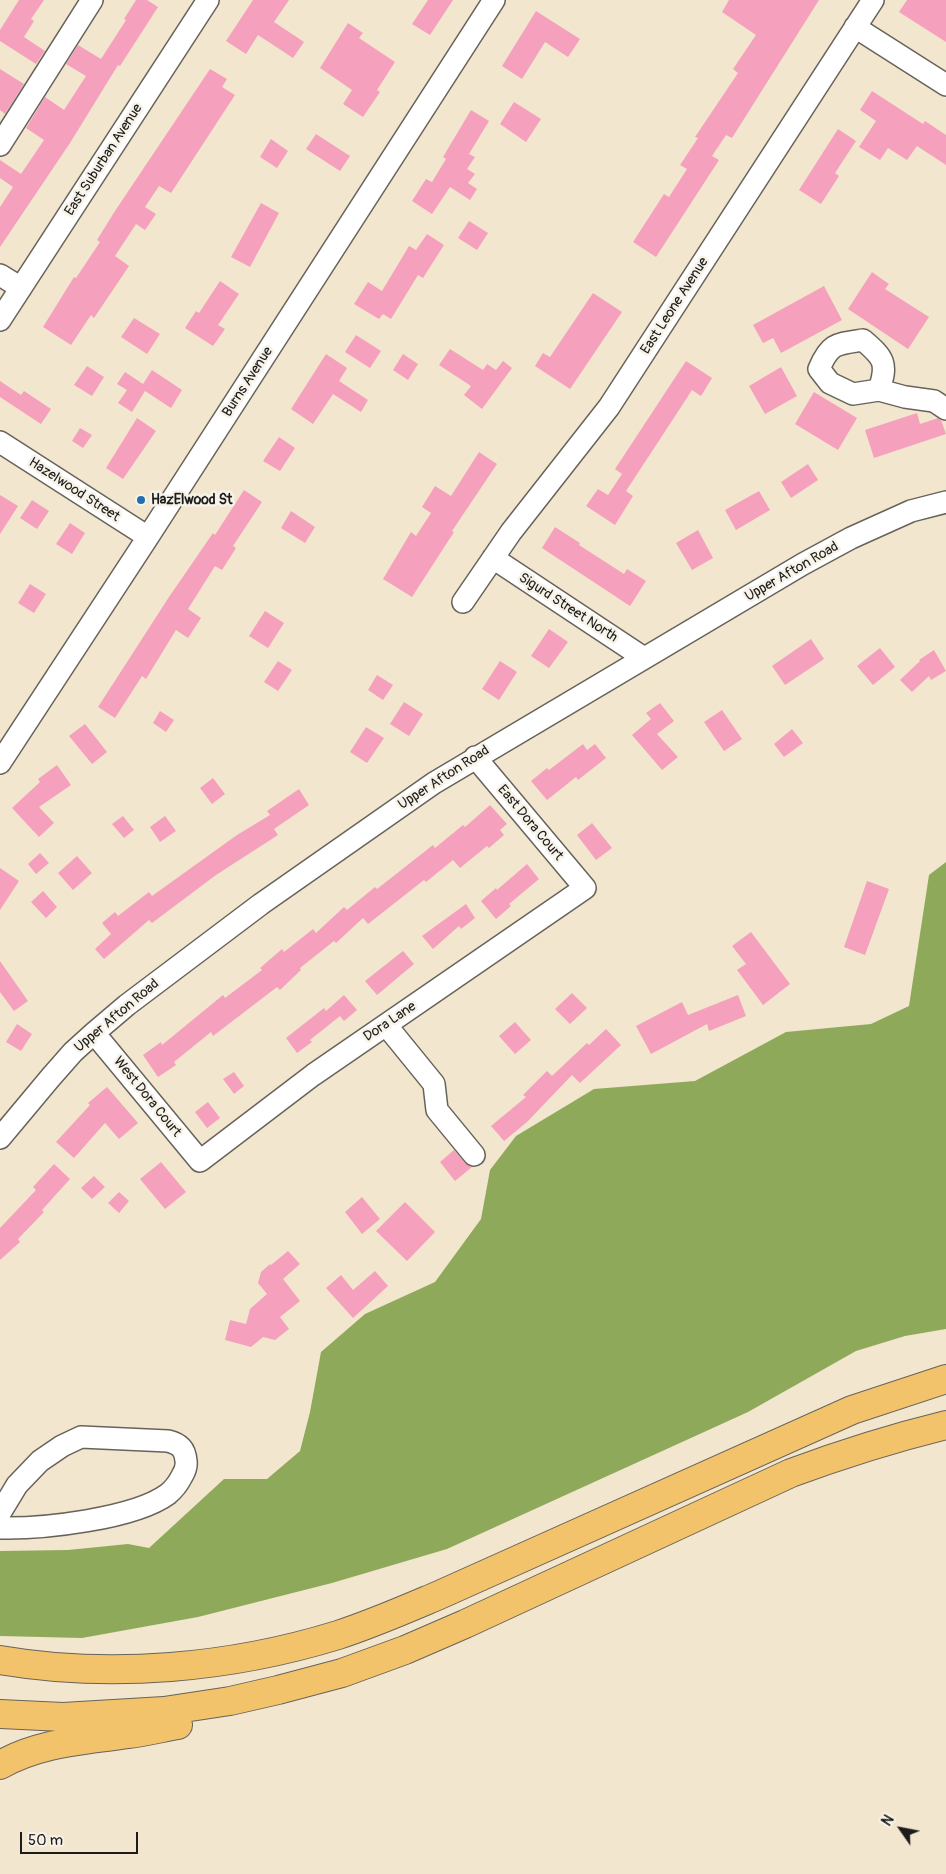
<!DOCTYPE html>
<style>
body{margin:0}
#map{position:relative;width:946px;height:1874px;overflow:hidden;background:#f3e6cf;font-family:Pangolin,sans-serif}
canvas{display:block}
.north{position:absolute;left:876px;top:1804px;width:50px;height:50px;-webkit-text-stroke:4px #f7f3e8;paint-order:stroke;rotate:303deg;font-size:14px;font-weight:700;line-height:20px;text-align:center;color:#1c1c1c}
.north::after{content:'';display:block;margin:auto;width:18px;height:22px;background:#1c1c1c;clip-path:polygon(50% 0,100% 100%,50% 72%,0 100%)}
.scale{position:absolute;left:20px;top:1832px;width:118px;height:22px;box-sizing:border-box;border:2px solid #1c1c1c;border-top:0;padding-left:6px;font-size:15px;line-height:18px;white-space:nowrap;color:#1c1c1c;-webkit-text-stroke:4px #f7f3e8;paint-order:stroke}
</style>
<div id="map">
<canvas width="946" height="1874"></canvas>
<div class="north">N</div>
<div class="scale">50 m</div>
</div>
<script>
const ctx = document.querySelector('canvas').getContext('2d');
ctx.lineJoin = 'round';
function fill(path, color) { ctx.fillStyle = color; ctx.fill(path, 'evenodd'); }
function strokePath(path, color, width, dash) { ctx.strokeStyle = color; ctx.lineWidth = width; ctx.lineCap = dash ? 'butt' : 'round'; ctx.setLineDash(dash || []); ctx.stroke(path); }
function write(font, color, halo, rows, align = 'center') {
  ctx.font = font + ' Pangolin,sans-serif'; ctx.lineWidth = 5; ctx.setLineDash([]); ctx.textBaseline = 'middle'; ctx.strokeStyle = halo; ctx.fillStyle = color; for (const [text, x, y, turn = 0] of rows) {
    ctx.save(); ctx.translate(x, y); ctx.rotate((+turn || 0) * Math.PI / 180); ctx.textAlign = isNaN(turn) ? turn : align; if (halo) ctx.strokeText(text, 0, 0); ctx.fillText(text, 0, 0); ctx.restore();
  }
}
const forest = new Path2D(`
 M946,862V1329L905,1336L856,1351L748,1412L447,1549L332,1583L198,1617L82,1638L0,1636V1551L68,1550L128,1544L149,1548L224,1479H267L300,1451L310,1412L321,1352L365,1314L435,1282L481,1219L490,1170L516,1136L594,1089L695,1081L786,1032L871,1024L909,1006L929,875Z`);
const building = new Path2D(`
 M19,0H44L31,19L34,21L24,37L45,51L36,64L0,41V30Z
 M136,0H147L158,7L120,66L118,65L70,143L0,247V207L13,187L0,178V160L21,174L44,140L26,128L45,97L64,110L86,76L66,64L78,45L101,59L126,20L124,19Z
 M253,0H289L274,22L304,42L293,58L258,35L246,54L226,41Z
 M428,0H453L430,35L412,24Z
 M729,0H819L732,138L726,135L712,156L719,160L656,257L633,242L664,194L669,197L687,169L680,165L698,138L695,137L738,73L733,69L756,35L722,12Z
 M907,0H946V42L899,12Z
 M536,11L580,39L568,57L545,42L522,79L502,66Z
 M348,23L363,33L359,38L395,62L377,90L380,92L363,117L343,104L352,90L320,68Z
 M0,69L24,84L5,114L0,110Z
 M210,69L227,79L222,87L235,95L171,193L159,186L145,207L156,214L145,230L136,224L115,256L129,266L94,318L91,315L71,345L43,327L74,277L76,278L100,242L97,240L115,211Z
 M872,91L923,124L925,121L946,135V165L917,146L907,160L888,148L880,160L859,147L876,121L860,110Z
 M514,102L541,119L526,142L500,124Z
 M471,110L489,121L469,154L475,157L467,169L475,174L468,183L477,189L470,200L450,187L432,214L412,201L426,179L432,182L446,159L443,157Z
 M838,129L856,141L835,173L839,176L821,204L799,190Z
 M316,134L350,156L340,171L306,149Z
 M271,139L288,151L277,168L260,157Z
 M261,203L279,213L250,267L231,257Z
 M469,221L488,233L477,250L458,238Z
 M427,234L444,245L423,278L418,275L391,319L383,314L379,319L354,304L368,282L382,291L409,246L416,250Z
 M872,272L889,284L885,289L929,317L908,349L848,309Z
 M220,281L239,294L218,325L225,329L213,346L185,328L196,311L199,313Z
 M824,286L842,320L781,353L773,338L763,343L753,325Z
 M593,293L622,312L570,389L535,366L543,353L550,357Z
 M134,318L160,334L147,354L121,337Z
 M356,335L381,351L370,368L345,352Z
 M450,349L483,370L487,364L496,370L503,361L512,368L482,409L464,395L471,386L439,365Z
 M326,354L347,368L339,381L368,400L361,412L333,394L313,424L291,409Z
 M403,354L418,364L408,380L393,370Z
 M686,361L712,378L701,396L692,390L681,407L626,491L633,496L615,525L586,506L598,489L608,495L622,474L615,469Z
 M87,366L104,377L92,396L74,385Z
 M781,367L797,396L765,414L749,386Z
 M152,370L182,390L171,408L145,391L132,412L118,403L127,390L117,384L125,372L143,384Z
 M0,381L21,395L24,391L51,409L41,424L0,397Z
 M814,392L857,418L838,450L795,424Z
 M917,413L920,424L938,418L941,420L946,434L874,458L865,430Z
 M137,418L156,431L123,479L106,468Z
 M80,428L92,435L83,448L72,441Z
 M279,437L295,448L280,471L263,461Z
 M479,452L497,464L452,531L454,532L412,597L383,579L411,532L416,536L431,513L422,507L435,486L451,496Z
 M808,464L818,480L791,498L781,482Z
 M244,490L262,502L233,546L236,548L222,570L215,566L188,609L201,618L188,638L176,630L146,679L142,676L115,718L98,707L169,597L213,533L215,535Z
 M759,491L770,510L736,530L725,510Z
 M0,495L18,506L0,534Z
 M32,500L49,511L37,529L20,518Z
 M291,511L315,527L305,543L281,528Z
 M70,523L85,533L72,554L56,544Z
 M555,527L580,543L579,545L624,574L627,569L646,581L630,606L542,548Z
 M698,530L713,558L692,570L676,543Z
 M30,584L46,594L34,613L18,603Z
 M265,611L284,623L268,648L249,636Z
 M549,629L568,642L549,668L531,656Z
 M811,639L824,659L785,685L772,666Z
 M880,648L895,667L873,685L857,666Z
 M934,650L946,671L931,680L929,676L912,692L900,680L920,661L919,660Z
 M278,661L292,670L278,691L264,682Z
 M500,661L517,672L499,700L482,689Z
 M377,675L393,685L383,700L368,690Z
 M404,702L423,714L409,736L390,724Z
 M660,703L674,721L657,734L678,757L662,770L632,735L651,719L646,713Z
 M722,710L742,739L724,751L704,722Z
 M160,711L174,720L166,732L153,723Z
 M85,724L107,752L92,764L69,736Z
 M366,727L384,738L367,763L350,752Z
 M792,729L803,743L784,757L774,744Z
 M583,744L587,750L595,744L606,758L578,780L576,777L547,800L531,781L547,768L549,770Z
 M57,765L71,785L39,807L54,823L39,837L12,808L40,782L38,779Z
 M213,778L225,794L212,804L200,788Z
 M299,789L309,805L274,829L278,835L216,875L152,923L149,920L104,959L95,949L111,934L102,923L115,912L118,916L149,892L152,896L237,835L270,815L267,811Z
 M490,805L507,824L500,830L504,835L489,848L487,846L460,868L453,860L426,882L424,880L368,924L363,918L336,943L334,941L300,968L301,970L280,990L277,987L213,1036L211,1032L174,1062L176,1065L158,1077L143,1055L161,1042L162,1045L223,995L225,998L262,970L260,968L282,949L284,952L313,929L316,933L344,907L347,910L375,887L377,889L433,845L435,848L463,825L465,827Z
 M123,816L134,830L124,838L112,824Z
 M165,816L176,831L160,842L150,827Z
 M592,823L612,848L596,860L577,835Z
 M40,853L49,863L36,874L28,864Z
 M77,856L92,873L73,890L58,873Z
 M527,864L539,879L509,904L511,906L496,919L481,901L496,888L497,890Z
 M0,868L19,881L0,910Z
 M867,881L889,889L865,955L844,947Z
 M43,891L57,907L46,918L31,902Z
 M466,904L475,918L461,929L459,926L433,949L422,936Z
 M751,932L790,984L763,1005L737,970L746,964L732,946Z
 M403,951L414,964L377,995L365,981Z
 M0,961L28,1001L14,1011L0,992Z
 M572,993L587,1008L570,1024L555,1009Z
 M344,995L357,1010L344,1021L340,1016L310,1040L312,1042L297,1053L286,1038L324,1008L326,1011Z
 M738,995L746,1016L709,1031L707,1024L651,1054L636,1026L682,1002L688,1015Z
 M515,1022L531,1040L515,1054L499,1036Z
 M17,1024L32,1034L21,1051L6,1042Z
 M606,1029L621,1045L580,1083L572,1075L527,1122L504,1141L491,1126L526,1097L523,1095L547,1071L552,1076L587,1043L589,1045Z
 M234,1072L244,1086L234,1094L223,1079Z
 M107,1087L138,1123L119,1139L105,1123L74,1158L56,1142L90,1105L88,1103Z
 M208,1102L220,1118L207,1128L195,1112Z
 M454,1150L465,1163L472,1167L455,1181L440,1162Z
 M161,1162L186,1192L165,1209L140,1179Z
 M54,1164L70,1179L42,1210L44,1212L18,1239L20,1242L0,1260V1228L36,1190L33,1187Z
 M94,1176L105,1187L92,1199L81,1188Z
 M119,1192L129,1201L119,1213L108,1203Z
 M362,1197L380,1219L362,1234L345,1212Z
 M405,1202L435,1232L407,1261L376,1231Z
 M288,1251L300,1264L283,1279L300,1301L280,1317L289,1329L275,1340L263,1337L251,1347L225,1340L230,1320L246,1324L250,1309L267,1294L258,1283L261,1272L270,1264L271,1265Z
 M375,1271L388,1286L353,1318L326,1288L341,1275L353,1290Z`);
const minor = new Path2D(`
 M855,27L946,85
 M0,145L92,0
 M0,275L21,288
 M0,320L208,0
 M879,390C888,363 884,358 863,340C836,344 830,343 819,369L830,383L853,394L879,390L905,397L934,401L946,409
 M0,442L148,537
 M493,558L644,658
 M463,602L511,532L609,407L873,0
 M0,763L148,537L494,0
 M386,1025L434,1084L437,1110L474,1155
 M94,1033L200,1161L313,1075L585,888L475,757
 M0,1138L51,1077L73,1052L94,1033L127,1005L261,904L434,783L803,564L851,538L911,511L946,502
 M0,1513L17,1485L40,1461L62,1446L81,1437L168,1441C180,1444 185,1449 186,1461C187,1467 185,1471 182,1476C179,1482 174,1489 168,1494C134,1519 42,1529 0,1528`);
const highway = new Path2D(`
 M0,1660C111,1679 231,1668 338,1635C372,1624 404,1610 437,1596L852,1410L946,1379
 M0,1714L63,1717L164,1711L230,1701L278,1690L342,1673L405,1650L465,1624L791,1473C842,1454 893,1438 946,1425
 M0,1765C41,1742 83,1741 128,1734C145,1732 161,1728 178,1725`);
const markers = [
 [141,500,5,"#1f6fb2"]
];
const streetNames = [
 ["East Suburban Avenue",104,160,-57],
 ["East Leone Avenue",675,306,-57],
 ["Burns Avenue",248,382,-57],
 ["Hazelwood Street",74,490,33],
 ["Upper Afton Road",792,572,-30],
 ["Sigurd Street North",568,608,33],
 ["Upper Afton Road",444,778,-33],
 ["East Dora Court",530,823,50],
 ["Upper Afton Road",117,1016,-40],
 ["Dora Lane",390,1022,-34],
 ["West Dora Court",147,1097,51]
];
const poiNames = [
 ["HazElwood St",151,500]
];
fill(forest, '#8fa95b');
fill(building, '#f5a0bd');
strokePath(minor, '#67635b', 24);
strokePath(highway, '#67635b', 30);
strokePath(minor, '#fff', 21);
strokePath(highway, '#f2c36a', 28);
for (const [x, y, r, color] of markers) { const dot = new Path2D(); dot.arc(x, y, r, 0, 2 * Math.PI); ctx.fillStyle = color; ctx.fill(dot); strokePath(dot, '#f7f3e8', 2); }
write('14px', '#1c1c1c', '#f7f3e8', streetNames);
write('bold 14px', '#1c1c1c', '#f7f3e8', poiNames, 'left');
</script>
